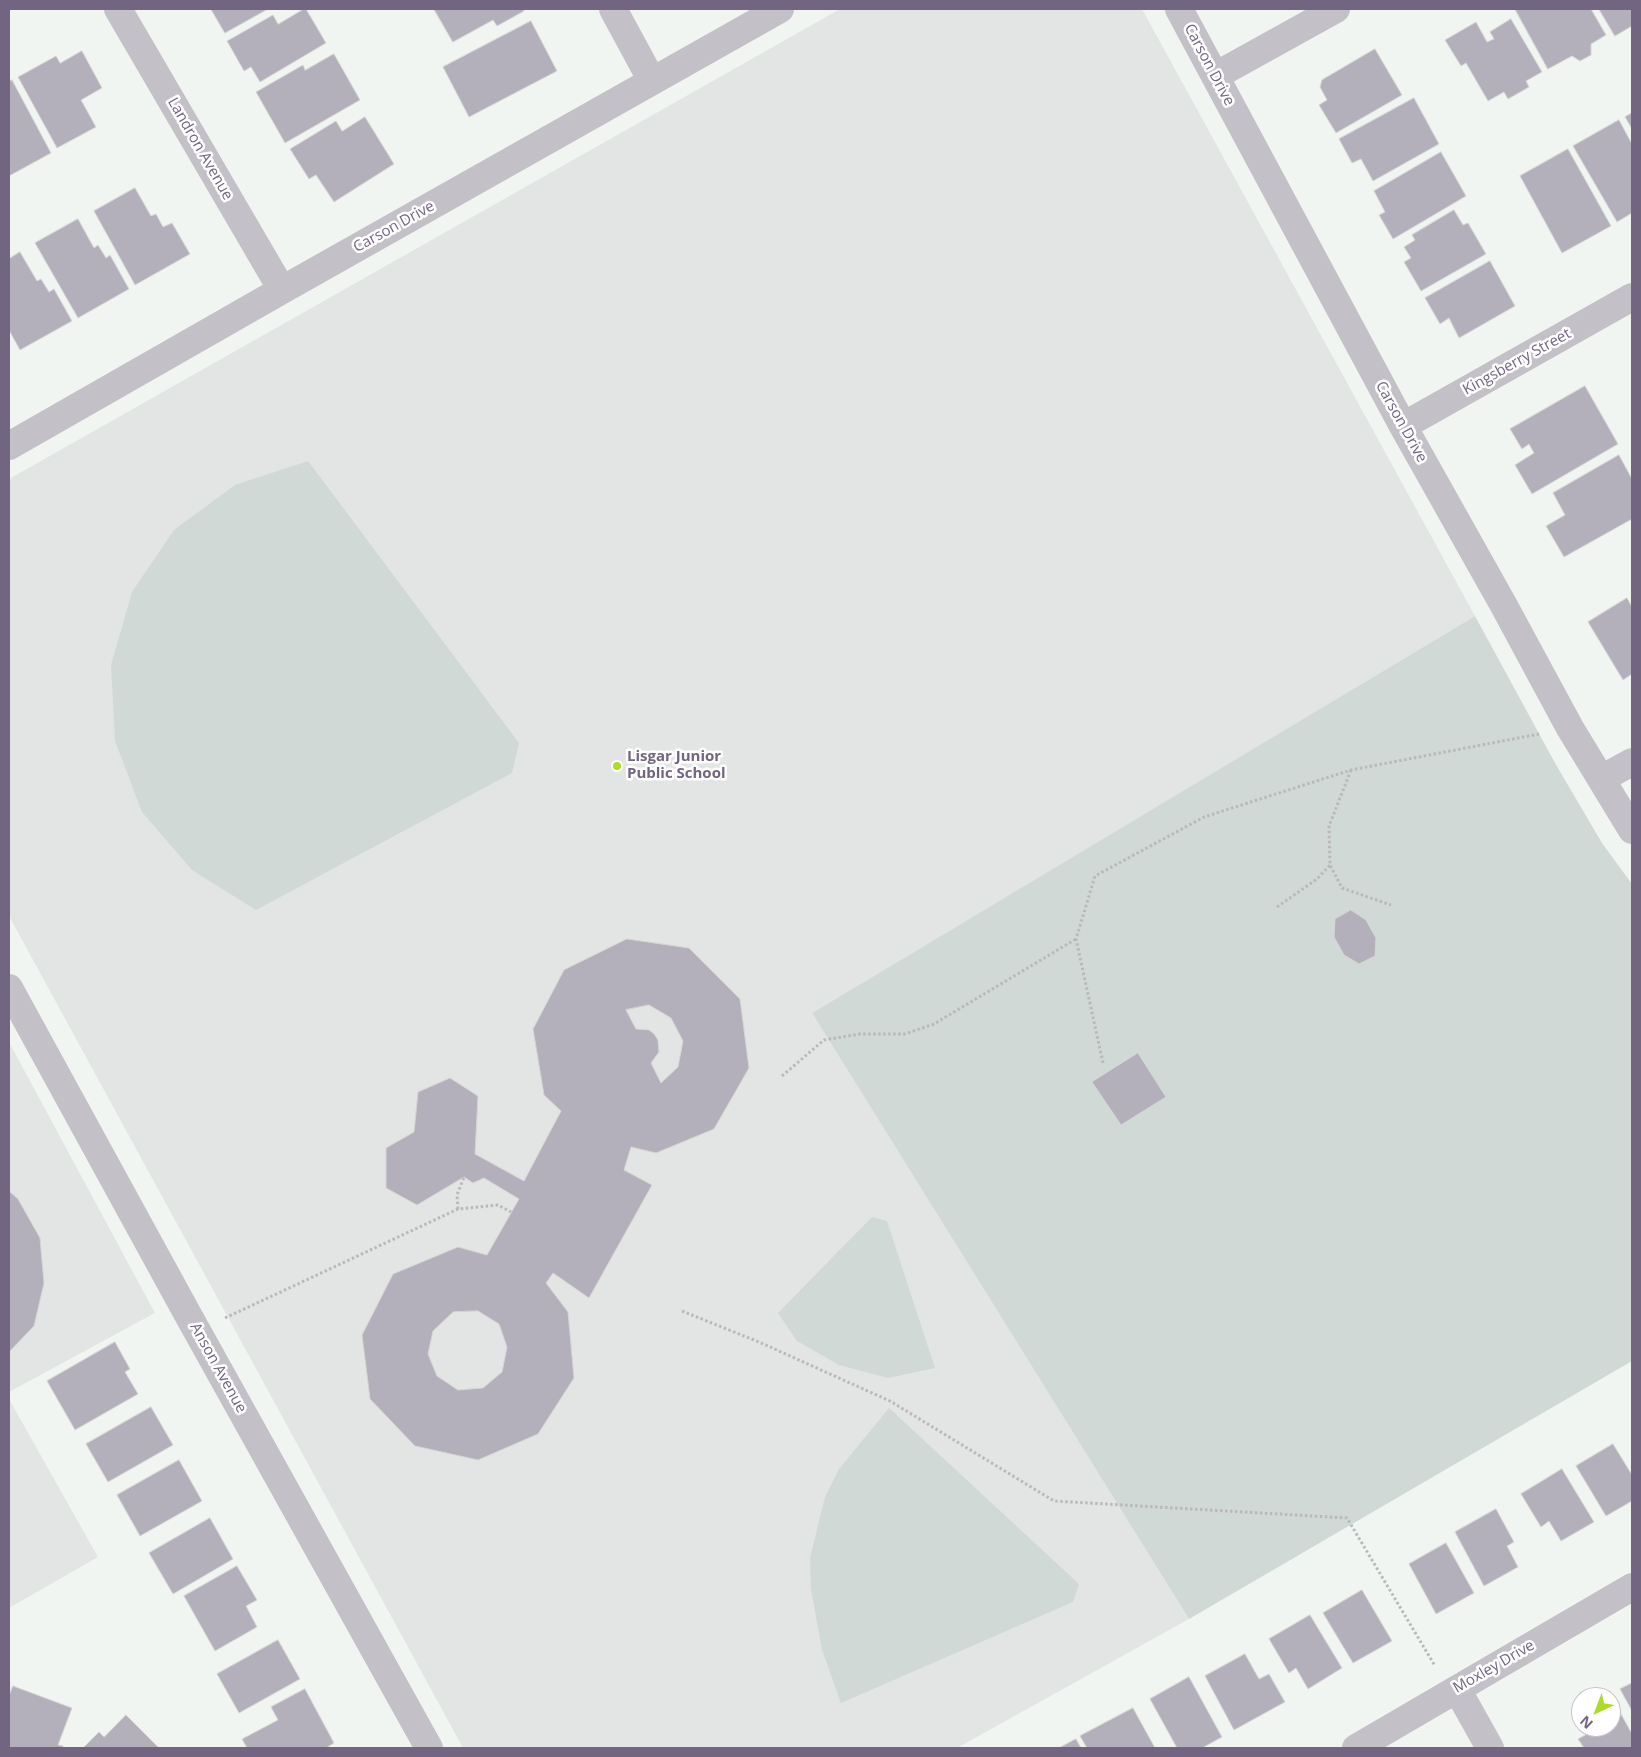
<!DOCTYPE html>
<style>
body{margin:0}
#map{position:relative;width:1641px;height:1757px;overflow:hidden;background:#f1f5f1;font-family:"Open Sans",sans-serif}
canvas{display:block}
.frame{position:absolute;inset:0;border:10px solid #726581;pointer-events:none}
.north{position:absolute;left:1571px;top:1687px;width:50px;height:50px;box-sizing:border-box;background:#fff;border:1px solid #c7c1cd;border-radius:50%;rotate:223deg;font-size:14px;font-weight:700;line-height:20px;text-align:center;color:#726581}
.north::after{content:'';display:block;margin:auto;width:18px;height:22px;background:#acdb2a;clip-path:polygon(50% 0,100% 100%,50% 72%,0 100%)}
</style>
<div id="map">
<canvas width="1641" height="1757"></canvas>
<div class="frame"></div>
<div class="north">N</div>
</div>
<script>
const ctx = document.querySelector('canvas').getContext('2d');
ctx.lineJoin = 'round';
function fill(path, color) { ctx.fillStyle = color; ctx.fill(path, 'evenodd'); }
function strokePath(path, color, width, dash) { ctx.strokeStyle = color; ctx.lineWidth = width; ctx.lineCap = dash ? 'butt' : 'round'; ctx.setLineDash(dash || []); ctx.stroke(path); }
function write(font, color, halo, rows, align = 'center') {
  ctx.font = font + ' "Open Sans",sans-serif'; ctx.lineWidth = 5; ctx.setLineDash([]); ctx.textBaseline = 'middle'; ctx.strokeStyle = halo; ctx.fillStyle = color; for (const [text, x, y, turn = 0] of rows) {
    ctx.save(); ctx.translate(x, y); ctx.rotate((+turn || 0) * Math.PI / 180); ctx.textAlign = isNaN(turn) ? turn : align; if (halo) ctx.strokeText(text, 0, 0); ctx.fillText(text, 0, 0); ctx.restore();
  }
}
const built = new Path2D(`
 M840,9H1142L1475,616L812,1013L1189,1619L957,1748H463L9,916V479Z
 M9,1042L155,1313L9,1392Z
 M9,1399L98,1557L9,1608Z`);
const green = new Path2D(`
 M308,461L519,743L512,773L256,910L192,870L142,812L115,741L111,665L132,592L174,530L235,485Z
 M1475,616L1555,763L1602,843L1632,884V1361L1189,1619L812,1013Z
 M872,1217L887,1221L935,1368L888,1378L839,1365L797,1341L778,1313Z
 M889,1408L1079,1584L1073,1602L841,1703L822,1650L811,1589L810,1558L825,1497L839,1469Z`);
const building = new Path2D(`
 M211,9H268L225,33Z
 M304,9H306L326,43L260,82L251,67L244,71L227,41L273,15L278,24Z
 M434,9H523L524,11L497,26L493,20L453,42Z
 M1515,9H1591L1606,35L1591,44V55L1580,61L1572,56L1548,69Z
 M1599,9H1632V26L1615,36Z
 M1511,19L1542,72L1526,81L1529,87L1508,99L1504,92L1488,101L1466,63L1461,66L1445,40L1476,22L1487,42L1494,39L1490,32Z
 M531,21L557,71L469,117L443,67Z
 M1375,49L1402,95L1336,133L1319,105L1327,100L1320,87L1322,80Z
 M82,51L102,88L81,100L96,127L57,148L18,77L56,56L60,63Z
 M334,54L360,100L285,143L256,92L303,65L305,70Z
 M12,80L51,153L9,176V82Z
 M1414,98L1439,144L1373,181L1361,159L1352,163L1339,139Z
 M1632,113V129L1625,117Z
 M365,117L394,164L334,202L316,175L309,179L290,149L336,121L342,131Z
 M1619,120L1632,144V213L1617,222L1573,146Z
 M1568,149L1611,226L1562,253L1520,176Z
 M1441,152L1466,196L1393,239L1379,215L1385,212L1374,191Z
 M135,188L151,216L156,214L163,227L172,223L190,254L135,285L94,211Z
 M1454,210L1463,225L1468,223L1486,254L1421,291L1404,262L1411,258L1404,247L1415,240L1412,235Z
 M78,219L94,248L98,245L106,258L110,255L129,289L78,318L35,243Z
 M20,252L37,281L41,279L49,292L54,289L72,321L20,350L9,330V259Z
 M1490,261L1515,306L1459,338L1449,318L1440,324L1425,298Z
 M1585,386L1618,444L1532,494L1515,465L1534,453L1529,444L1522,449L1510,429Z
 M1619,455L1632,479V519L1564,557L1546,526L1565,515L1553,493Z
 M1627,598L1632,607V674L1623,680L1588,622Z
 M1351,910L1366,920L1376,938L1375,956L1359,964L1344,955L1334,937L1335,919Z
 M627,939L689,948L740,999L749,1068L714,1129L656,1153L631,1147L624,1170L652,1185L589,1298L553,1273L546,1283L568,1312L574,1378L538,1434L478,1460L415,1446L370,1399L362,1335L393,1274L458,1247L487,1255L519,1199L484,1178L473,1183L464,1177L417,1205L386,1188V1148L414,1132L418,1092L450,1078L478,1096L475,1154L524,1181L561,1111L544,1095L533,1029L564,970ZM649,1005L671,1018L683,1041L678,1067L661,1083L651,1063L659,1052L658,1040L654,1034L649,1030L636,1029L626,1010ZM478,1311L499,1324L507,1347L502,1372L483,1388L458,1390L437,1376L428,1354L433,1331L453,1312Z
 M1138,1053L1166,1097L1121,1125L1092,1082Z
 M9,1191L18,1199L40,1238L44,1283L34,1326L9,1352Z
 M115,1342L130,1369L125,1372L138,1394L75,1430L47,1381Z
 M151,1407L173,1445L108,1482L86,1444Z
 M1613,1444L1632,1475V1501L1606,1516L1576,1466Z
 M179,1460L202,1501L140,1536L117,1495Z
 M1562,1469L1594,1522L1561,1541L1549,1521L1541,1527L1521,1494Z
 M1496,1509L1514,1542L1507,1546L1518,1567L1484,1586L1455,1532Z
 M210,1518L233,1559L173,1594L149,1553Z
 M1446,1543L1474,1593L1436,1614L1409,1564Z
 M237,1566L257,1600L246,1606L257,1627L215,1651L184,1596Z
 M1362,1590L1392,1641L1353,1663L1323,1613Z
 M1310,1615L1342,1668L1308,1689L1296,1668L1289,1673L1269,1639Z
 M278,1640L300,1679L239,1713L217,1674Z
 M1245,1654L1259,1679L1269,1674L1285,1702L1234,1730L1205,1676Z
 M1189,1677L1222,1737L1202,1748H1177L1150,1699Z
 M1632,1683V1711L1620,1689Z
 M13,1686L72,1708L58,1745L63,1746V1748H13L9,1747V1696Z
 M305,1689L334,1743L326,1748H247L242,1739L278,1720L271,1707Z
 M1610,1694L1632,1734V1748H1584L1578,1739L1587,1734L1583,1727H1611V1697H1604Z
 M1133,1708L1155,1748H1087L1080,1736Z
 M1581,1710V1723L1575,1713Z
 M126,1715L159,1748H83L99,1732L104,1737Z
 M1076,1739L1081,1748H1059Z`);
const path = new Path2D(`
 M1351,770L1329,826L1330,865L1342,888L1391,905
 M1277,907L1317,879L1330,865
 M1103,1063L1076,939L1095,876L1204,817L1351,770L1539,734
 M782,1076L824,1040L860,1034H905L934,1024L1076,939
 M458,1209L457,1195L464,1177
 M682,1311L759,1342L890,1401L1054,1501L1347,1518L1435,1666
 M225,1318L458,1209L498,1205L511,1212`);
const street = new Path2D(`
 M118,9L282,290
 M613,9L652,81
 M1179,9L1403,426L1503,604L1570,728L1632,830
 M1215,76L1336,9
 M1403,426L1632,297
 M9,446L282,290L780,9
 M1601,779L1632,762
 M9,988L187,1313L429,1748
 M1457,1689L1490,1748
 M1356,1748L1632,1587`);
const markers = [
 [617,766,5,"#acdb2a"]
];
const streetNames = [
 ["Carson Drive",1209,65,62],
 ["Landron Avenue",200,149,60],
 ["Carson Drive",394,227,-29],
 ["Kingsberry Street",1517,362,-29],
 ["Carson Drive",1401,422,61],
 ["Anson Avenue",218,1368,61],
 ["Moxley Drive",1494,1667,-30]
];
const poiNames = [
 ["Lisgar Junior",627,757],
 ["Public School",627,774]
];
fill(built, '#e3e5e4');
fill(green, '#d0d9d6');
fill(building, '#b4b0bb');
strokePath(building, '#d4d6d4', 1);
strokePath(path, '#bab8bd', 3, [2.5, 2.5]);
strokePath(street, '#c3c0c7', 28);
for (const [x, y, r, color] of markers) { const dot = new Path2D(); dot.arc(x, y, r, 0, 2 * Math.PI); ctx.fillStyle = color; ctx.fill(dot); strokePath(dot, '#fff', 2); }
write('15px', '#726581', '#fff', streetNames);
write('bold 15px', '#726581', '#fff', poiNames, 'left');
</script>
